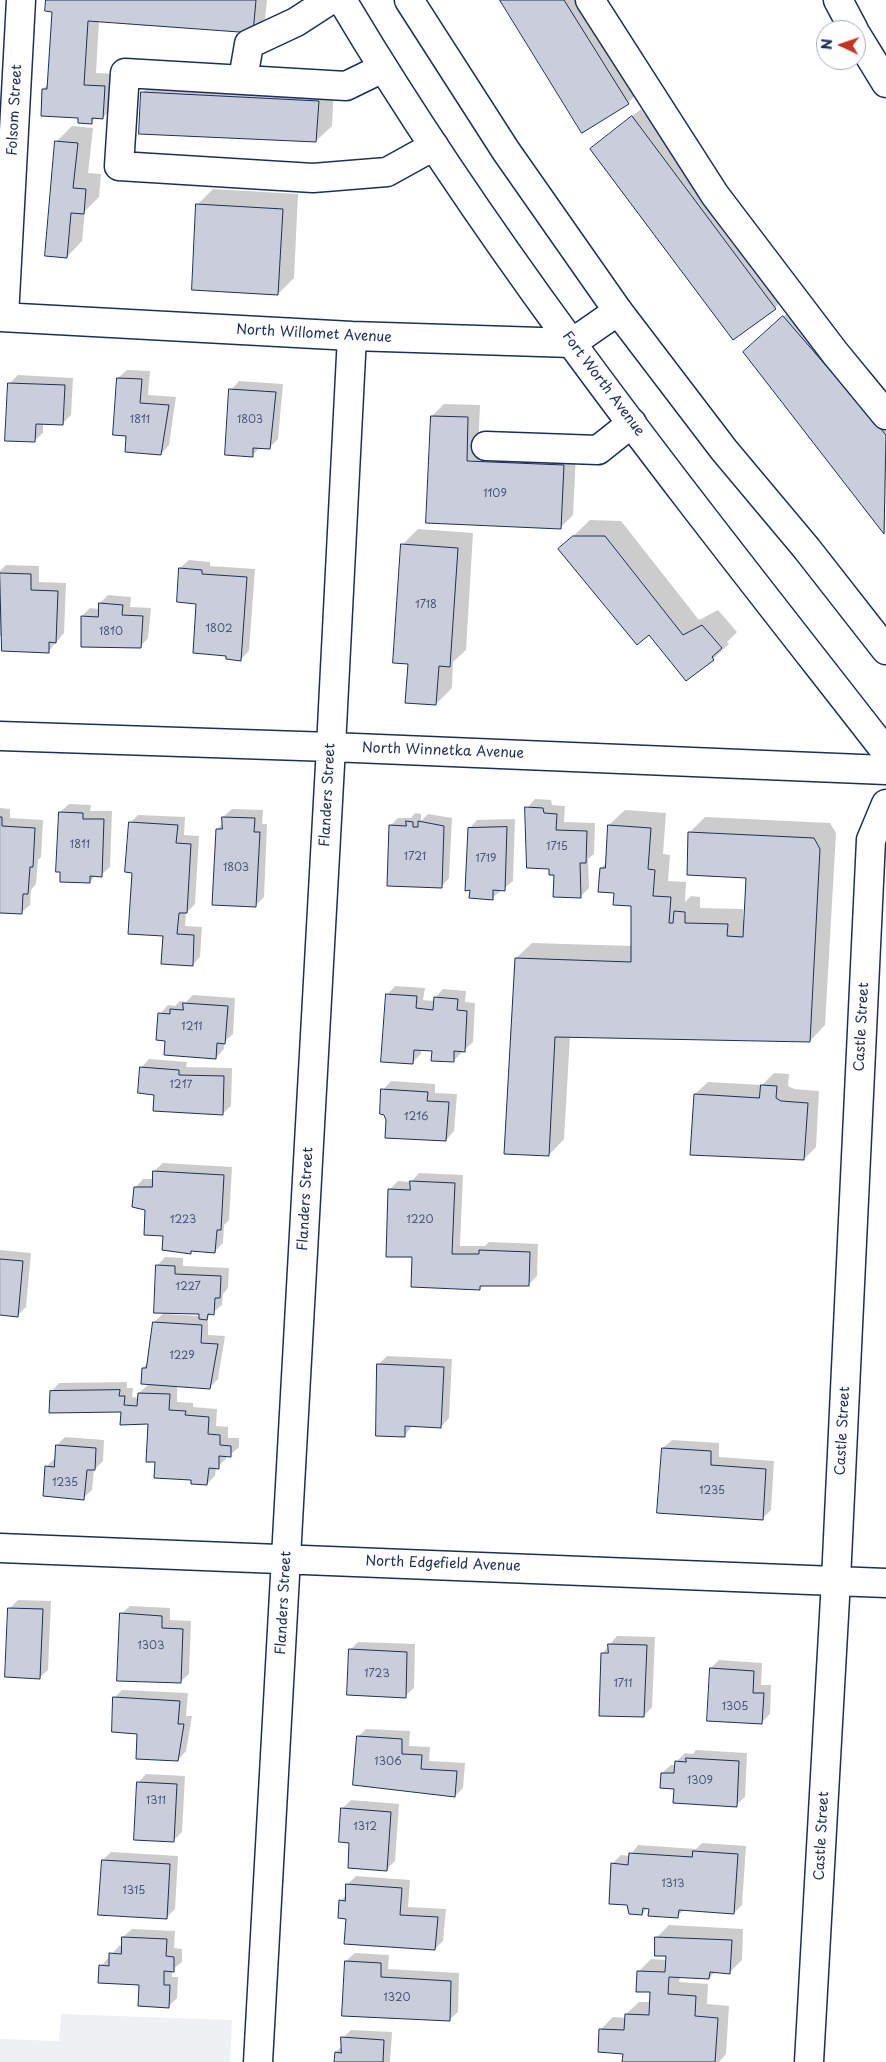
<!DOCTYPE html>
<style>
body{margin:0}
#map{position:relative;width:886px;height:2062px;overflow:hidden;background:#fff;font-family:"Playpen Sans",sans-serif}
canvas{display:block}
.north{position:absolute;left:816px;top:20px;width:50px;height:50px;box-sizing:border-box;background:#fff;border:1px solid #a4acbf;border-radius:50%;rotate:273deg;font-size:14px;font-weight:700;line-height:20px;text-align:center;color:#1b2f5e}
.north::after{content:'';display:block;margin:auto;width:18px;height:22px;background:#c8321e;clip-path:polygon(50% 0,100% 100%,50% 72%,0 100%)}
</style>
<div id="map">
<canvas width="886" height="2062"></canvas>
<div class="north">N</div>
</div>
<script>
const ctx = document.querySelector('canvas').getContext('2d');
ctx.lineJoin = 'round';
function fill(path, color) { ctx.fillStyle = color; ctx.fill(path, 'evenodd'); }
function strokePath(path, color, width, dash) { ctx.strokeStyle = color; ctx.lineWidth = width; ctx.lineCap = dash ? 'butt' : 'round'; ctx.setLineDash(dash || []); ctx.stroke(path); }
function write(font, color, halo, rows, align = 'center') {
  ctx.font = font + ' "Playpen Sans",sans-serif'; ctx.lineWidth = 4; ctx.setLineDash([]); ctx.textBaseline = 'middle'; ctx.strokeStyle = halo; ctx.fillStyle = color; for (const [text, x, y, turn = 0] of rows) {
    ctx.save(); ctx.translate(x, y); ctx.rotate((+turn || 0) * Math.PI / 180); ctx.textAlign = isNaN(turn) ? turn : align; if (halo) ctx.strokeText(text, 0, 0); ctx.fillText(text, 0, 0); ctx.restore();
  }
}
const built = new Path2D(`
 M61,2014L232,2020L230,2062H0V2039L59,2041Z`);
const shadow = new Path2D(`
 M47,0H267L265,19L253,31L99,21L96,73L117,74L115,106L102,118L96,117L91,123L79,117L43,89L48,84L53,10Z
 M501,0H577L636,95L628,103Z
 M158,77L334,85L332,126L316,141L143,92Z
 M641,109L783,300L775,308L592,149Z
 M72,126L93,128L88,173L101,174L99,197L85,211L82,241L67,257L56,142Z
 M213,189L298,194L294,278L278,294L197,205Z
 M792,309L886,418L885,533L744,352Z
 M127,370L150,371L148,395L176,397L169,445L161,454L127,435L118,378Z
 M18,375L73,378L71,415L62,424L43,423V433L34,441L10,383Z
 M239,381L283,384L278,439L269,448L260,447L252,456L231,390Z
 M444,404L480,405L478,449L576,453L573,515L561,527L428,522L432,416Z
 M590,520L621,521L699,620L718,610L737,632L727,642L729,644L713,659L649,634L560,549Z
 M418,529L473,533L466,650L453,662L452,688L436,704L409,663L402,545Z
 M189,560L210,562V566L255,569L249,651L241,659L198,603L180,568Z
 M6,565L39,566V582L66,583L64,633L48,652L0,636V571Z
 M108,595L131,597L130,607L151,608L148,638L140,647L82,616L90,608L100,609V603Z
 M535,799L551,800L552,805L565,806L564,822L595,823L594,854L588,859L589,888L580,897L550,868L527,808Z
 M69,804L91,805L90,811H112L110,867L101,875H96L90,882L60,812Z
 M0,808L10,809V818L43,820L41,857L38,860L36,884L31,890L30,905L21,913L0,912Z
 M232,809L263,810L262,824H267L264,897L255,906L217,829L223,823V817Z
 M625,810L666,813L663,854L670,855L668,881L686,882L685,902L691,896L700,897V908L743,909V920H745L747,877L689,833L705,817L830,823L836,833L825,1025L810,1041L570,1036L564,1139L549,1155L516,958L532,943L632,946L633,905L615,892L601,868L606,863L609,825Z
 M415,813L421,814V821L428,814L452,818L449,878L441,887L390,826L398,818H411Z
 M138,815L185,817L184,835L199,836L195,904L186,913L185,926L202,927L200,957L192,965L164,935L133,872L130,823Z
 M515,819L513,881L492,898L469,829L477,820Z
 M395,986L425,988L423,1000L435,1001V998L443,989L466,991L465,1002L475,1003L473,1042L453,1061L433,1050L421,1049V1054L413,1062L387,995Z
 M193,995L235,998L233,1034L224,1042V1049L216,1058L166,1040L160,1014L168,1005L175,1006L180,1001L186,1002Z
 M149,1059L187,1062L186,1067L232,1068L231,1106L222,1114L156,1093L141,1068Z
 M774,1073L789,1074L788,1086L794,1089L819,1091L816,1147L804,1159L695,1094L708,1082L762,1085Z
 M391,1081L435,1084V1093L457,1094L454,1131L446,1140L388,1120L383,1090Z
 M163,1163L232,1167L229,1220L224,1225L223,1243L215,1251L193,1250L190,1253L164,1234L147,1209L135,1188L143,1179H154V1171Z
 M419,1173L463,1175L460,1246H485L489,1242L538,1244L537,1276L528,1285H483L479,1289L413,1256L389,1190L398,1181L411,1182Z
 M0,1250L31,1253L26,1307L18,1315L0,1314Z
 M165,1257L183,1258V1266L229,1268L228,1288L223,1294L222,1305L208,1317V1335L225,1336L218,1379L209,1388L177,1386V1402L193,1403V1407L217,1409L216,1426L228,1427V1438H239V1447L230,1455H227L226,1459L216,1468L215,1476L207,1484L156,1461L149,1422L123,1411L51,1392L59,1383L127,1382V1388H133L132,1397L139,1398V1393L149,1384L143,1368L148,1363L154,1322L165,1312V1314L201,1316V1313L157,1266Z
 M387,1356L452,1359L449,1418L441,1427L413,1425L404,1436L379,1364Z
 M65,1437L104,1440L103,1461L94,1470L92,1490L83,1498L46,1467L55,1458L57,1445Z
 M672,1440L719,1443V1457L774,1461L771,1510L762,1519L663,1448Z
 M18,1600L51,1601L48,1670L39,1678L9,1609Z
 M130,1606L170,1608V1620L191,1621L189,1674L180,1682L121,1614Z
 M617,1636L655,1637L652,1707L644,1716L602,1654Z
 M358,1642L415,1644L414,1688L405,1696L350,1650Z
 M719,1660L762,1663L761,1685H771L770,1714L762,1722L711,1668Z
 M122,1690L188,1693L186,1716H192L186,1751L178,1760L138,1733L114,1698Z
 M366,1729L410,1731L409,1746L430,1747L429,1761L465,1763L463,1788L455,1796L358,1737Z
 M696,1750L747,1753L745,1797L736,1805L662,1773L671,1765H676V1762L685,1753L693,1754Z
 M146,1774L185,1776L182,1832L173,1841L138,1783Z
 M351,1800L399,1804L395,1861L387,1869L342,1809Z
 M702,1843L746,1846L742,1905L734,1913L684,1910L677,1916L648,1908L642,1914L612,1864L621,1855L630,1856L638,1845L696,1849Z
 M111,1852L178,1856L175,1909L166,1918L103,1860Z
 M356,1876L410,1880L408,1907L446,1909L443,1941L435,1949L347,1918L341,1901L347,1894V1885Z
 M669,1925L743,1929L742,1960L729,1973L715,1972L709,1978L680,1977L679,1982L708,1984L707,2004L729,2006L726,2054L719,2062H623L624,2052L601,2029L613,2017L626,2018V2014L639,2002H651L652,1991L638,1972L651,1959L667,1960V1955L657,1937Z
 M132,1929L175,1931L174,1948L182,1949V1962L172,1970V1977H178L177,1998L169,2006L140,1984L101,1966L119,1946H123V1937Z
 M355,1953L389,1955L388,1969L459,1973L458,2012L449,2020L346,1961Z
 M351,2030L392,2032L390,2062H335L336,2052L342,2046L343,2038Z`);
const building = new Path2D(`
 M46,0H256L253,33L88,21L84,85L105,86L103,119L92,118V124L78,123V118L41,116L42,89H47L52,12L45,11Z
 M500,0H564L629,104L582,133Z
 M141,92L319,101L316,142L139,134Z
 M632,116L776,309L733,340L590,149Z
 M55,141L78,143L73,188L86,189L84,214L71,213L67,258L45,256Z
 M196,204L283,209L278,295L192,290Z
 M783,316L886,435L884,534L743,352Z
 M117,378L142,379L140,403L169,405L161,455L125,452L126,436L113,435Z
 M8,383L65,385L63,425L36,424L35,442L5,441Z
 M229,389L276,392L270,449L253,448V457L225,455Z
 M431,416L468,417L467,461L564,465L561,529L426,523Z
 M573,536H605L683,635L702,625L722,648L712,657L714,660L686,681L649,635L637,645L558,549Z
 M401,544L458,548L450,667L439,666L436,705L405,703L408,664L393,663Z
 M179,568L202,570V574L247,577L241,661L226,659V656L193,653L196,604L177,602Z
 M0,573L31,574V590L58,591L56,643L49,642V653L2,651Z
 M99,603L123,605L122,615L143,616L141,648L81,647V616L98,617Z
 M525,807L543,808L544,813L557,814L556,830L587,831L586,863H580L581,898L553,897L554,875H549V869L527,868Z
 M59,812L83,813V819H104L102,877L90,876V883L60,882V872H56Z
 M0,817H2V826L35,828L33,867H30L28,894H23L22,914L0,913Z
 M222,817L255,818L254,832H260L256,907L212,905L216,829H222Z
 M406,821L413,822V827H418V821L444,826L442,888L387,886L389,825L406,826Z
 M129,822L178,825L176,843L191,844L187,913H179L177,934L194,935L193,966L161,964L163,936L128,934L132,873L125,872Z
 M608,825L651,828L648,869L655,870L653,896L671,897L669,923H673L674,911L685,912V923L728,924L727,936L743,937L746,878L687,875L688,832L814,838L820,849L810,1042L555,1037L549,1156L504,1154L515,958L631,962V906L613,905L614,893L598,892L600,868H605Z
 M507,827L505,891L493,890V900L469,898L470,890L465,891L468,828Z
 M386,994L417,996L416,1008L433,1010L434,997L458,999L457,1010L467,1011L465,1052L454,1051V1062L431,1061L432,1051L414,1050L413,1064L381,1062Z
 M183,1003L228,1006L225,1044L217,1043L216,1059L164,1055L165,1041L156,1040L158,1013L170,1014V1009L183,1010Z
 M140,1067L179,1070V1075L224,1076L223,1115L153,1111L154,1095L138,1093Z
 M761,1085L777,1086L776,1098L781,1101L808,1103L804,1160L690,1155L694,1094L759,1098Z
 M381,1089L428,1092L427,1101L449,1102L446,1141L385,1138L386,1120L384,1115L380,1114Z
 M153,1171L224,1175L221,1230H217L215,1253L191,1251V1254L162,1250L163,1236L144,1235L145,1210L132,1207L134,1187H152Z
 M410,1181L455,1183L452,1254H479V1250L530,1252L529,1286H480V1290L411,1287L412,1257H386L388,1189L410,1190Z
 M0,1259L23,1261L18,1317L0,1315Z
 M156,1265L175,1266V1274L221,1276L220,1298H215L214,1315L208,1314L207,1320L199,1319V1314L154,1313Z
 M153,1322L202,1325L201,1343L218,1344L210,1389L141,1384L142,1368H146Z
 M377,1364L444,1367L441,1428L405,1426V1437L376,1436Z
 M120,1390L119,1396H125L124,1405L137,1406L138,1393L170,1394L169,1410L186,1411L185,1415L209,1417L208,1434L220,1435V1445L231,1446V1457L219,1456V1469L209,1468L207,1485L191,1484V1480L154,1478L155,1462H146L148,1424L120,1425L121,1412L49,1413L50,1391Z
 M56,1445L96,1448L95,1470H87L84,1500L43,1496L45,1466L54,1467Z
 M662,1448L711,1451V1465L766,1469L763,1520L657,1513Z
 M8,1608L43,1609L40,1679L5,1677Z
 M120,1613L162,1616V1628L183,1629L181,1683L117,1681Z
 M608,1644L647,1645L644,1717L599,1716L601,1653H608Z
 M349,1649L407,1652L406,1698L347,1695Z
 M710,1668L754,1671L753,1693H764L762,1724L707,1721Z
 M113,1697L180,1701L178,1724H184L178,1761L136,1759L137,1734L112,1732Z
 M357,1736L402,1739V1754L422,1755L421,1769L457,1771L455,1797L353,1785Z
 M686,1758L739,1761L737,1807L673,1803L674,1789L660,1788L661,1773H674L675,1761L686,1762Z
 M137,1782L177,1784L174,1842L134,1840Z
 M341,1808L391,1812L387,1871L348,1868L349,1843L339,1842Z
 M693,1851L738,1854L734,1914L679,1910L678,1918L648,1916L649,1909L643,1908L642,1915L629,1914L627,1905L609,1904L611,1863L628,1865L629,1853L692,1857Z
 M102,1860L170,1864L167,1919L98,1915Z
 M346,1884L402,1888L400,1915L438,1917L435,1950L344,1944L346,1919L338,1918L339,1900L345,1901Z
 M122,1937L167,1939L166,1956L174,1957V1972L164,1971V1985H170L169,2008L138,2006L139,1985L98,1983L99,1965L109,1966V1953L121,1954Z
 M655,1937L732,1940L730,1974L710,1972L709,1979L669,1977L668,1994L696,1996L695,2016L718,2018L715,2062H622L623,2054L598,2052L599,2029L624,2030L625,2014L649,2015L650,1992H636L637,1971L665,1972L666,1956H655Z
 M345,1961L381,1963V1977L451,1981L450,2021L342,2016Z
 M341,2037L384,2040L383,2062H334L335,2052L341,2053Z`);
const minor = new Path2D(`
 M590,0L715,195L835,353L886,415
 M838,0L854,30
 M856,34L886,83
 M383,68L346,86L125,73L119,166L313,178L387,172L434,146
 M243,79L249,44L296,22L330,0
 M0,317L352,336L572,343L618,311
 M4,317L21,0
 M486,446L598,450L632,423
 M0,736L331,747L886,770
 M0,1548L886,1583
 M258,2062L331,747L352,336
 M809,2062L836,1580L871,840L886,804`);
const major = new Path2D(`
 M342,0C500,266 696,508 886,752
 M409,0L506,151L618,311L724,450L807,549L886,650`);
const numberNames = [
 ["1811",140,420],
 ["1803",250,420],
 ["1109",495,494],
 ["1718",426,605],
 ["1802",219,629],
 ["1810",111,632],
 ["1811",80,845],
 ["1715",557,847],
 ["1721",415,857],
 ["1719",486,859],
 ["1803",236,868],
 ["1211",192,1027],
 ["1217",181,1085],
 ["1216",416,1117],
 ["1223",183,1220],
 ["1220",420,1220],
 ["1227",188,1287],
 ["1229",182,1356],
 ["1235",65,1483],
 ["1235",712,1491],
 ["1303",151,1646],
 ["1723",377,1674],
 ["1711",623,1684],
 ["1305",735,1707],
 ["1306",388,1762],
 ["1309",700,1781],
 ["1311",156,1801],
 ["1312",365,1827],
 ["1313",673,1884],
 ["1315",134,1891],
 ["1320",397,1998]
];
const streetNames = [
 ["Folsom Street",15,110,-87],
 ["North Willomet Avenue",314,334,3],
 ["Fort Worth Avenue",603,384,53],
 ["North Winnetka Avenue",443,751,2],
 ["Flanders Street",328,795,-87],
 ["Castle Street",862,1027,-87],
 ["Flanders Street",306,1199,-87],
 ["Castle Street",843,1431,-87],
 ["North Edgefield Avenue",443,1564,2],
 ["Flanders Street",284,1603,-87],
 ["Castle Street",822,1836,-87]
];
fill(built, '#eff0f4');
fill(shadow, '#0003');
fill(building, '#caceda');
strokePath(building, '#1b2f5e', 1);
strokePath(minor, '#1b2f5e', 31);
strokePath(major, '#1b2f5e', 31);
strokePath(minor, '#fff', 28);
strokePath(major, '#fff', 28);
write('11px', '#47577d', null, numberNames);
write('14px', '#1b2f5e', '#fff', streetNames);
</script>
